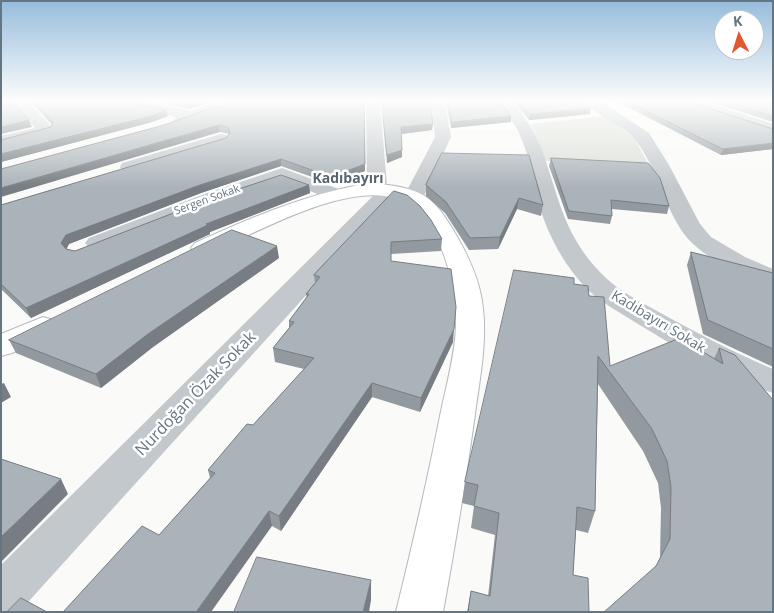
<!DOCTYPE html>
<meta charset="utf-8">
<style>
body{margin:0}
#map{position:relative;width:774px;height:613px;overflow:hidden;background:#fafaf8;font-family:"Open Sans",sans-serif}
canvas{display:block}
.frame{position:absolute;inset:0;border:2px solid #657683;pointer-events:none}
.north{position:absolute;left:714px;top:10px;width:50px;height:50px;box-sizing:border-box;background:#fff;border:1px solid #c1c8cd;border-radius:50%;rotate:355deg;font-size:14px;font-weight:700;line-height:20px;text-align:center;color:#657683}
.north::after{content:'';display:block;margin:auto;width:18px;height:22px;background:#e4572e;clip-path:polygon(50% 0,100% 100%,50% 72%,0 100%)}
</style>
<div id="map">
<canvas width="774" height="613"></canvas>
<div class="frame"></div>
<div class="north">K</div>
</div>
<script>
const ctx = document.querySelector('canvas').getContext('2d');
ctx.lineJoin = 'round';
function fill(path, color) { ctx.fillStyle = color; ctx.fill(path, 'evenodd'); }
function strokePath(path, color, width, dash) { ctx.strokeStyle = color; ctx.lineWidth = width; ctx.lineCap = dash ? 'butt' : 'round'; ctx.setLineDash(dash || []); ctx.stroke(path); }
function write(font, color, halo, rows, align = 'center') {
  ctx.font = font + ' "Open Sans",sans-serif'; ctx.lineWidth = 5; ctx.setLineDash([]); ctx.textBaseline = 'middle'; ctx.strokeStyle = halo; ctx.fillStyle = color; for (const [text, x, y, turn = 0] of rows) {
    ctx.save(); ctx.translate(x, y); ctx.rotate((+turn || 0) * Math.PI / 180); ctx.textAlign = isNaN(turn) ? turn : align; if (halo) ctx.strokeText(text, 0, 0); ctx.fillText(text, 0, 0); ctx.restore();
  }
}
const green = new Path2D(`
 M605,116L635,139L647,162L545,161L531,124Z`);
const minor = new Path2D(`
 M13,102H28L52,127L54,130L52,133L1,146V136L35,128Z
 M127,102H151L191,111L215,102H235L233,105L181,125L176,123L173,120L176,117L129,105Z
 M366,102H380L387,186L397,187L400,191L397,195L19,612H1V565L374,195L370,194L367,190Z
 M431,102H445L451,137L423,198L420,202L413,204L406,202L403,198L435,137Z
 M497,102H512C546,136 549,183 568,225C577,245 590,263 606,278C621,292 639,301 657,311C695,332 733,352 773,369V393C728,380 678,348 638,324C621,313 603,304 588,290C572,274 559,254 550,234C534,201 534,162 517,129C512,119 503,111 497,102Z
 M586,102H602L649,133L669,165L700,224L711,237L745,257L773,269V286C742,278 696,255 680,228C663,201 656,168 637,142C625,125 598,119 586,102Z
 M685,102H706L773,124V134L687,105Z
 M221,134L227,135L229,139L227,143L129,173L122,171L120,167L122,163Z
 M282,168L344,191L347,195L344,199L337,201L282,181L216,203L105,248L97,250L89,248L85,243L89,238L202,195Z`);
const secondary = new Path2D(`
 M765,102H773V106L767,105Z
 M364,184C383,184 401,185 419,193C434,199 444,215 452,228C466,251 478,275 482,301C488,339 480,377 475,414C466,480 455,546 443,612H396C412,547 427,482 440,416C446,386 455,356 456,326C457,283 439,207 390,197C340,186 256,232 211,253L203,255L195,253L191,248L195,243C250,218 304,195 364,184Z
 M43,317L53,320L57,326L53,332L12,353L1,356V334Z`);
const wall = new Path2D(`
 M31,102H34L168,116L152,122L1,162V140L51,127L52,125L32,103Z
 M158,102H212L189,109Z
 M364,102L365,171L332,184L281,166L201,193L69,244L66,249L75,251L309,185L310,193L210,232V234L31,318L1,289V205L226,138L229,134L220,132L164,125L217,108Z
 M382,102H430L432,130L401,134L402,157L387,163Z
 M446,102H500L511,116V122L451,128Z
 M514,102H583L590,114L529,120Z
 M618,102H690L773,129V149L721,155Z
 M711,102H771V103L773,104V122Z
 M442,153L543,205L541,216L517,209L498,249L469,250L445,213L426,196V185Z
 M551,158L669,206L667,214L612,209V216L610,224L568,219L549,166Z
 M394,191L442,239L441,251L391,254V261L453,342L420,412L372,397L281,531L272,526L159,535L210,478L208,470L253,425L304,369L275,362L273,348L289,328V321L307,298L306,294L315,283L314,275Z
 M691,252L773,273V367L703,334L687,265Z
 M279,258L153,347L101,388L16,353L9,340Z
 M574,284L589,296L610,366L714,359L719,348L773,400L656,566L660,558L661,508L658,483L643,451L598,384L595,511L588,533L576,530L573,575L589,612H467L471,591L488,596L495,535L471,528L474,506L462,503L465,482Z`);
const shadedWall = new Path2D(`
 M191,102H212L189,109L188,103Z
 M364,102L365,171L332,184L331,177Z
 M591,108L590,114L529,120L530,114Z
 M166,110L168,116L152,122L1,162V154Z
 M511,116V122L451,128L452,122Z
 M29,120L32,127L1,134V127Z
 M433,124L432,130L401,134V127Z
 M219,125L220,132L1,197V188Z
 M773,143V149L721,155L723,149Z
 M402,150V157L387,163V155Z
 M281,159V166L201,193L69,244L65,252L61,243L66,235L200,185Z
 M309,185L310,193L210,232V234L31,318L26,308L206,224Z
 M519,198L517,209L498,249L500,237Z
 M277,246L279,258L153,347L101,388L96,374L148,334Z
 M454,329L453,342L420,412L421,398Z
 M4,383L11,397L1,403V384Z
 M372,383V397L281,531L279,516Z
 M61,479L68,494L1,562V537Z
 M269,511L272,526L211,612H196Z
 M371,580V600L369,612H363Z`);
const building = new Path2D(`
 M8,102H13L29,120L1,127V103Z
 M34,102H132L166,110L151,116L1,154V140L51,127L53,122Z
 M229,102H364L365,164L331,177L281,159L200,185L66,235L61,243L66,249L75,251L215,197L281,175L309,185L206,224L208,225L26,308L1,284V205L226,138L230,133L228,127L219,125L1,188V169L164,125L217,106V108Z
 M382,102H430L433,124L401,127L402,150L387,155Z
 M448,102H500L511,116L452,122Z
 M520,102H583L591,108L530,114Z
 M629,102H690L773,129V143L723,149Z
 M729,102H771L768,103L773,104V116Z
 M442,153L529,155L543,205L519,198L500,237L470,238L446,202L426,185Z
 M551,158L648,163L660,178L669,206L611,200L612,216L569,211Z
 M394,191L407,195L420,206L431,220L442,239L391,242V261L451,269L456,307L454,329L421,398L372,383L279,516L269,511L196,612H63L142,526L159,535L215,473L208,470L247,424L253,425L314,358L273,348L294,322L289,321L309,294H306L320,277L314,275Z
 M232,230L277,246L148,334L96,374L9,340Z
 M691,252L773,273V349L708,320Z
 M514,270L574,278V284L588,286L589,296L604,297L610,366L680,338L723,364L719,348L735,355L773,400V612H604L656,566L670,539L671,487L667,461L652,429L598,356L595,511L577,507L573,575L588,578L589,612H468L471,591L490,596L499,513L474,506L478,485L465,482Z
 M1,459L61,479L1,537Z
 M257,557L371,580L363,612H234Z
 M21,598L47,612H7Z`);
const farStreetnames = [
 ["Sergen Sokak",207,200,-20]
];
const farQuarternames = [
 ["Kadıbayırı",348,179]
];
const streetNames = [
 ["Kadıbayırı Sokak",658,322,31]
];
const nearStreetnames = [
 ["Nurdoğan Özak Sokak",196,394,-46]
];
fill(green, '#dadfd7');
strokePath(secondary, '#b3babf', 2);
fill(minor, '#c3c8cc');
fill(secondary, '#fff');
fill(wall, '#929a9f');
fill(shadedWall, '#777d82');
fill(building, '#aab3b9');
strokePath(building, '#777d82', 1);
const sky = ctx.createLinearGradient(0, 0, 0, 188);
sky.addColorStop(0, '#96bcdc');
sky.addColorStop(0.54, '#fdfdfc');
sky.addColorStop(1, '#fdfdfc00');
ctx.fillStyle = sky;
ctx.fillRect(0, 0, 774, 188);
write('11px', '#657683', '#fff', farStreetnames);
write('bold 14px', '#57646e', '#fff', farQuarternames);
write('14px', '#657683', '#fff', streetNames);
write('16px', '#657683', '#fff', nearStreetnames);
</script>
